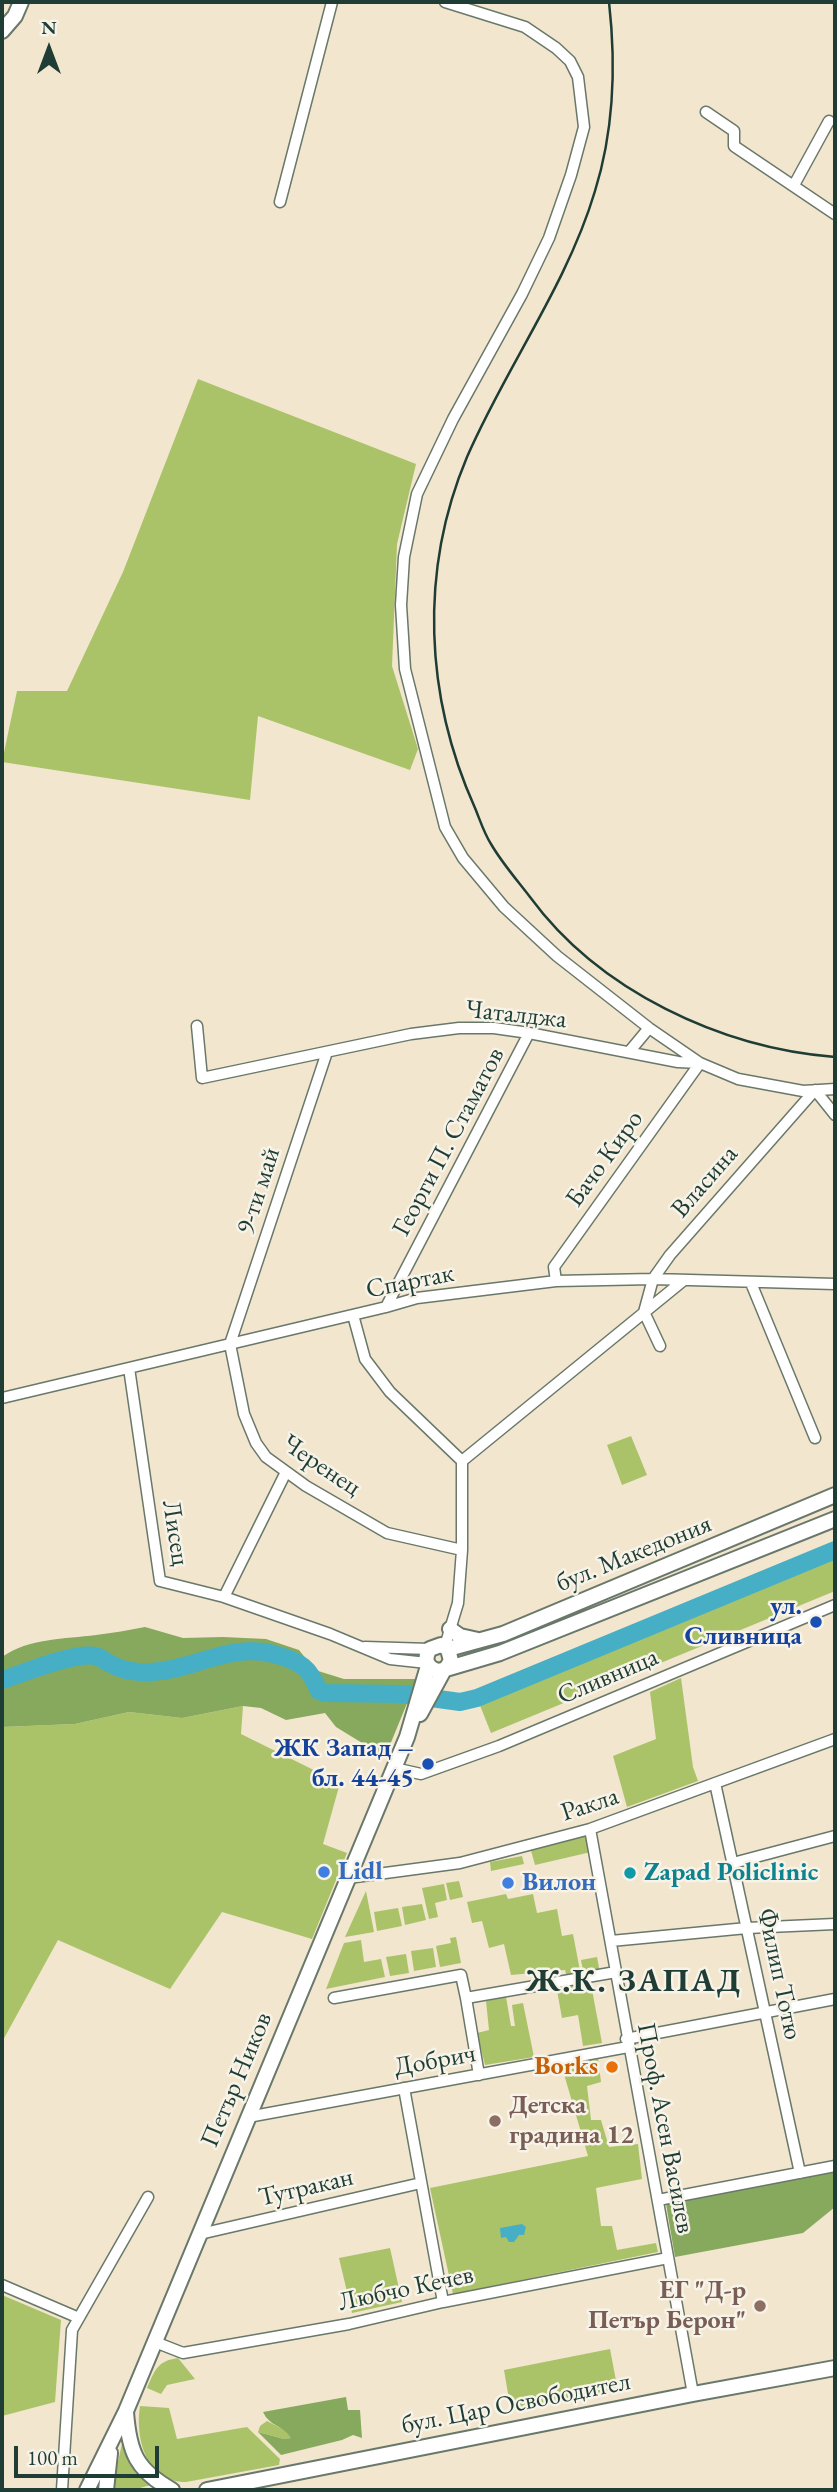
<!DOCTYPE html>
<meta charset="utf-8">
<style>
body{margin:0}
#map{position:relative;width:837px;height:2492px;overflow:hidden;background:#f2e6ce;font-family:"EB Garamond",serif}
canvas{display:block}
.frame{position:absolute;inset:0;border:4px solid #1f3d34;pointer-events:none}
.north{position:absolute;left:14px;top:14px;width:70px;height:70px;-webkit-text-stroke:5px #f7f3e8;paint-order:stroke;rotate:0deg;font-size:19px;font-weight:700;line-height:28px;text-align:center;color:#1f3d34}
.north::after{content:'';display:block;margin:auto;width:24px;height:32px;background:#1f3d34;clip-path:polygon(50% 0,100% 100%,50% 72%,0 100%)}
.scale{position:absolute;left:14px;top:2446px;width:145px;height:32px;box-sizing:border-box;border:4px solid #1f3d34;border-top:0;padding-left:9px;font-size:21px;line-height:24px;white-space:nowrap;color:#1f3d34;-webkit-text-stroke:5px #f7f3e8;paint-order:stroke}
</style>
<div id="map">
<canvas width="837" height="2492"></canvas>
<div class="frame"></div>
<div class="north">N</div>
<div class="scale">100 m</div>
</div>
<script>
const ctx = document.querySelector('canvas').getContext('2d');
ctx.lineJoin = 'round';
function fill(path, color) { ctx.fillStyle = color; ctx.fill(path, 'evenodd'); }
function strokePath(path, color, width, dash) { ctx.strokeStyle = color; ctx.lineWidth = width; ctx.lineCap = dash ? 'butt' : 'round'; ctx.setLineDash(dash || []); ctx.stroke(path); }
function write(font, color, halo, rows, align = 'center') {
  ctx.font = font + ' "EB Garamond",serif'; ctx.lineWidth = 5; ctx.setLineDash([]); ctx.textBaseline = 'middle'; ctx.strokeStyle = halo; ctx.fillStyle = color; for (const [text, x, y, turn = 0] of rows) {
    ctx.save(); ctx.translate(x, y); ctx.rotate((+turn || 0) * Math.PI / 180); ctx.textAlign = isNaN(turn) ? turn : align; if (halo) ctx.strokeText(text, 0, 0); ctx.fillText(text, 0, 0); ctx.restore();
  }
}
const green = new Path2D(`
 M198,379L416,464L397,544L392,666L418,749L410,770L258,716L250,800L2,762L17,691H67L123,572Z
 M631,1436L647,1475L622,1485L607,1445Z
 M835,1548V1591L491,1733L477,1698Z
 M681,1678L693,1767L698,1781L627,1807L613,1756L656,1739L650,1692Z
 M243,1706L241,1734L340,1783L323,1844L347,1853L312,1939L222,1912L170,1989L58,1940L2,2042V1727L75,1724L129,1712L182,1718Z
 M586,1834L591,1852L535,1865L530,1847Z
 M522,1856L524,1864L491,1871L490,1862Z
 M459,1881L463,1897L450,1900L446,1883Z
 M444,1884L447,1900L435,1903L438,1917L429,1919L422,1888Z
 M366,1891L374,1932L345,1937Z
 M506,1894L508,1899L533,1894L537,1913L557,1909L562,1936L573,1934L581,1976L567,1978L565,1970L511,1975L504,1944L489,1948L482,1921L472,1923L467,1902Z
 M422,1904L426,1920L405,1925L402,1907Z
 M398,1908L402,1926L377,1931L374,1912Z
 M456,1937L461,1963L440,1967L436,1946L451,1943L450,1938Z
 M361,1940L364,1962L381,1959L385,1977L326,1989L344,1943Z
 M433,1948L436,1967L414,1971L411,1951Z
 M406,1954L409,1973L390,1976L386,1957Z
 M597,1957L600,1973L584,1976L581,1960Z
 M590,1979L602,2043L583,2046L578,2015L562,2018L556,1985Z
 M506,1997L511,2026H515L512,2005L523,2003L534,2057L485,2065L477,2033L489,2030L486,2001Z
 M598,2058L601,2082L587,2086L591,2120H601L609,2147L638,2144L642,2179L596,2188L601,2226H612L617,2250L656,2243L658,2252L453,2294L430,2188L588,2156L561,2064Z
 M390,2248L402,2302L352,2313L339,2258Z
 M2,2295L61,2320L55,2402L2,2416Z
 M610,2349L618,2391L511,2411L504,2370Z
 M178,2358L195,2379L167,2385L161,2394L147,2388C155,2370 157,2361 178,2358Z
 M140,2406L169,2408L177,2439L247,2427L280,2459L279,2465L186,2482C146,2482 135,2439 140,2406Z
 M267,2421L286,2431L292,2438L284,2439L258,2432L260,2426Z
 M123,2439C128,2460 139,2470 154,2484L133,2490H115L113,2484Z`);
const forest = new Path2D(`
 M145,1627L183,1638L223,1637L266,1639L299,1650L315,1670L344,1679H417L385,1757L336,1727L325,1713L286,1720L261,1708L243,1706L182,1718L129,1712L75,1724L2,1727V1657C29,1638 65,1639 96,1635C113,1633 129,1630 145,1627Z
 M834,2172L835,2207L803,2233L675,2257L666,2204Z
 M346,2397L348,2410H360L362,2438L353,2435L342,2440L281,2455L258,2432L284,2439L291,2438C283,2425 270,2427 263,2412Z`);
const water = new Path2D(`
 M522,2224L526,2227L524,2235H519L514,2242H509L506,2237L501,2238L500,2228Z`);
const river = new Path2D(`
 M2,1680C24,1673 74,1652 95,1656C101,1657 104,1661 109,1663C121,1670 137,1673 151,1672C195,1670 232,1641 277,1655C301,1662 309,1667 319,1691L325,1693L402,1694L460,1702L477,1698L835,1550`);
const street = new Path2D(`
 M445,2L525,27L556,48L570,61L578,77L584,127L571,175L549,238L522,294L453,419L417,494L404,557L401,605L405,669L445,827L463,858L504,907L557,956L649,1028L700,1063
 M706,112L734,131V146L835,214
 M794,185L829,121
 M280,202L332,2
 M197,1026L202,1078L411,1034L459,1028H494L529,1033L678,1062L700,1063L738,1079L803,1091L835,1089
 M327,1052L230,1344L244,1414L256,1443L266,1457L306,1486L387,1533L462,1550
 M629,1052L649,1028
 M556,1281L554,1267L700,1063
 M751,1283L815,1438
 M386,1307L529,1033
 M644,1312L653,1279L670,1255L815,1090L835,1115
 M644,1312L660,1346
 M353,1315L365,1359L390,1392L462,1461
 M129,1368L160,1581L224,1597L330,1634L390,1659L427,1663
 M2,1398L386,1307L417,1298L556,1281L653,1279L835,1284
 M462,1461L684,1280
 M224,1597L286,1472
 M445,1646L458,1603L462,1550V1461
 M365,1647L430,1649
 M394,1768L421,1774L499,1746L835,1605
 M715,1783L800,2173
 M590,1829L693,2394
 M733,1863L835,1836
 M348,1878L460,1863L590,1829L835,1739
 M611,1941L747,1928L835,1924
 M334,1998L461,1975L466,1998L616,1972
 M466,1998L479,2075
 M626,2039L835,1999
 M404,2088L443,2302
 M248,2117L628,2047
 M658,2200L835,2166
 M200,2234L421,2183
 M2,2285L79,2318
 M155,2342L183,2353L349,2324L443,2302L668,2258
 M62,2490L72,2330L148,2197`);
const secondary = new Path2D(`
 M450,1629L460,1636L478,1640
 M448,1649L503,1634L835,1495
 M447,1667L451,1661L448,1649L441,1645L430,1649C423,1659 427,1669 439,1671L500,1653L835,1519
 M420,1714L444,1670
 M126,2412C129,2452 136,2470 172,2490
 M87,2490L126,2411L407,1737L428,1666
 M106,2490L110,2453
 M207,2490L693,2394L835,2368`);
const primary = new Path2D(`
 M2,31L15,16L21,2`);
const rail = new Path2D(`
 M609,2C616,64 614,130 595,191C567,285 506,367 467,457C419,571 425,697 475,808C480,820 484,833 491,844C502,863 517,880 530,897C599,991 721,1048 835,1057`);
const markers = [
 [816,1622,7,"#1a4fb4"],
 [428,1764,7,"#1a4fb4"],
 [324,1872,7,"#3f7fe0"],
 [630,1873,7,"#0f9aa8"],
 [508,1883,7,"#3f7fe0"],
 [612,2067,7,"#e8710a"],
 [495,2121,7,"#8d6e63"],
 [760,2306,7,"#8d6e63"]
];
const streetNames = [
 ["Чаталджа",516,1015,6],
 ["Георги П. Стаматов",449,1142,-62],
 ["Бачо Киро",605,1159,-54],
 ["Власина",705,1182,-49],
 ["9-ти май",259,1191,-72],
 ["Спартак",410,1282,-11],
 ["Черенец",321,1466,34],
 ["Лисец",175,1533,81],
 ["бул. Македония",634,1554,-22],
 ["Сливница",608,1677,-23],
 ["Ракла",590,1805,-18],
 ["Филип Тотю",779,1974,78],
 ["Добрич",435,2061,-10],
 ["Петър Ников",237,2080,-67],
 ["Проф. Асен Василев",665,2128,79],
 ["Тутракан",306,2188,-13],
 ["Любчо Кечев",406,2289,-12],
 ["бул. Цар Освободител",516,2404,-11]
];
const transitNames = [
 ["ул.",802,1607],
 ["Сливница",802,1637],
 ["ЖК Запад –",414,1749],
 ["бл. 44-45",414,1779]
];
const shopNames = [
 ["Lidl",338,1872],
 ["Вилон",522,1883]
];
const cultureNames = [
 ["Zapad Policlinic",644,1873]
];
const foodNames = [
 ["Borks",598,2067]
];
const educationNames = [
 ["Детска",509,2106],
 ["градина 12",509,2136],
 ["ЕГ \"Д-р",746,2291,"right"],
 ["Петър Берон\"",746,2321,"right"]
];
const districtNames = [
 ["Ж.К. ЗАПАД",634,1982]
];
fill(green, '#aac369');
fill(forest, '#87a95d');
fill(water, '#46afc5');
strokePath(river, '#46afc5', 18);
strokePath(street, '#69786a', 13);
strokePath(secondary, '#69786a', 18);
strokePath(primary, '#69786a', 18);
strokePath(street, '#fff', 10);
strokePath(secondary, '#fff', 14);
strokePath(primary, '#fff', 14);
strokePath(rail, '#1f3d34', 2.5);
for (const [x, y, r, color] of markers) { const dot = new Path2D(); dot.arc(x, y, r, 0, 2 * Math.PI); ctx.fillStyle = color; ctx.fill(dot); strokePath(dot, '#f7f3e8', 2.5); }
write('26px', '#1f3d34', '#f7f3e8', streetNames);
write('bold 26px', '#164399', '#f7f3e8', transitNames, 'right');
write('bold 26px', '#366cbe', '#f7f3e8', shopNames, 'left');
write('bold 26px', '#0d838f', '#f7f3e8', cultureNames, 'left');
write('bold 26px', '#c56008', '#f7f3e8', foodNames, 'right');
write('bold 26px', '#785e54', '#f7f3e8', educationNames, 'left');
ctx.letterSpacing = '2px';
write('bold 33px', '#1f3d34', '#f7f3e8', districtNames);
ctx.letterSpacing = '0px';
</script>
